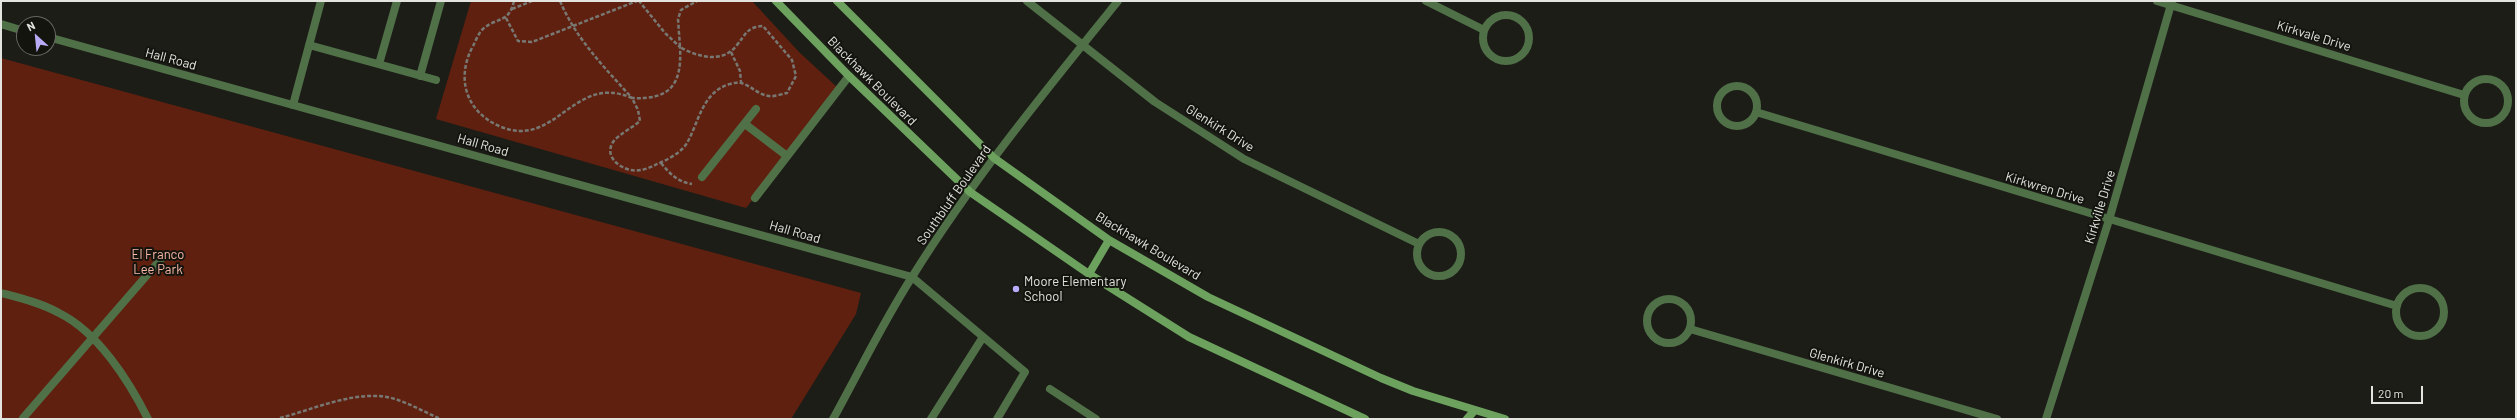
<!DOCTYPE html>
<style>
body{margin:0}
#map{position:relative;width:2517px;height:420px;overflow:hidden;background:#1d1d18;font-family:Barlow,sans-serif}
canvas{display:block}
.frame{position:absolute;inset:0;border:2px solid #e3e3df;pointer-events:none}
.north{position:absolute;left:16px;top:16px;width:40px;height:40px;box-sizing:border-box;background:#14140f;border:1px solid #676762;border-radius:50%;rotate:333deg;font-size:11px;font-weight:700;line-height:16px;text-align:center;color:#e3e3df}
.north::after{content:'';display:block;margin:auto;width:14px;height:18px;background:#b9abf7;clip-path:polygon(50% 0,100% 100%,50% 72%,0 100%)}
.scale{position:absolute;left:2371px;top:386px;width:52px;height:18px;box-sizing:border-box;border:2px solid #e3e3df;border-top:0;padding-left:5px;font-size:12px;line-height:14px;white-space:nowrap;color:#e3e3df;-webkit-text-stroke:3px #14140f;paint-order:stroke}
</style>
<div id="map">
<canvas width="2517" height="420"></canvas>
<div class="frame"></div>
<div class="north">N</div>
<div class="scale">20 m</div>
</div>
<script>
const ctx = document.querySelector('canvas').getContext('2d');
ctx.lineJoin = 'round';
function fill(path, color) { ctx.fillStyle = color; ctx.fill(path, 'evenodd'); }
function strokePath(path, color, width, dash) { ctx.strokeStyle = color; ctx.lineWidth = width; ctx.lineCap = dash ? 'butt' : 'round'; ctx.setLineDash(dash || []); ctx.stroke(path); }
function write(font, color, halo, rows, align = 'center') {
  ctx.font = font + ' Barlow,sans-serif'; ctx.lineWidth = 4; ctx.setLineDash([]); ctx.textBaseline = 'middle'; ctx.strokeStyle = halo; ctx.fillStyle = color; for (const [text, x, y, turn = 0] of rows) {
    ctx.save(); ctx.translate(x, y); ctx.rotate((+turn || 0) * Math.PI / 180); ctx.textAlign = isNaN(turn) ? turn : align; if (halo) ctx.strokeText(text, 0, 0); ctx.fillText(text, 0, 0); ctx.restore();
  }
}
const green = new Path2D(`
 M471,1H752L799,52L839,89L746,208L436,119Z
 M1,58L861,293L856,314L791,419H1Z`);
const path = new Path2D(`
 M514,1C509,23 498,17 484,28C479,32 476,40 473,46C456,77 465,111 499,126C556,151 573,72 632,98L638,110L640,121C632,128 619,134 613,142C604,156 619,168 631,170C639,172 650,168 657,164C667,160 681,153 687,143C699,122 702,92 730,84C747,78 753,94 769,96C774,97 782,94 787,93L796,76L792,60L763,26C747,27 746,34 737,45C723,64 697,57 680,47L678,19L681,10L697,1
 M560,1C576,39 605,68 632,98C671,100 682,84 680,47L665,33L639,1
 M512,9L532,1
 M506,18L518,41L532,42L637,1
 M731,52L740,71L741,82
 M661,163C670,174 678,182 692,184
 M280,418C315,409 359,388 395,399C411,404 426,413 441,419`);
const service = new Path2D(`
 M309,45L436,80
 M379,64L397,1
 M420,76L441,1
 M293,105L321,1
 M745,124L787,156
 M702,177L756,109
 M755,198L849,76
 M912,277L1025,372L997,419
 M1050,389L1096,419
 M23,418L161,259
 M931,419L983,337`);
const minor = new Path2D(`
 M1027,1L1155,102L1244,159L1419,244
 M1426,1L1484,30
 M2157,1L2464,95
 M1483 38a23 23 0 1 1 46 0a23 23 0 1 1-46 0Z
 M1,24L24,31
 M48,37L912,277
 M2464 101a22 22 0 1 1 44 0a22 22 0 1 1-44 0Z
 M1717 106a20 20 0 1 1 40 0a20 20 0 1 1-40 0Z
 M1756,112L2397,306
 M1417 254a22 22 0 1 1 44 0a22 22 0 1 1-44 0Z
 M2396 312a24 24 0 1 1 48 0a24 24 0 1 1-48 0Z
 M1,293C20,298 41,303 59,313C98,332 129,381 148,419
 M1647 321a22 22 0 1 1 44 0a22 22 0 1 1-44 0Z
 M1690,329L1997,419
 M833,419C859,372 883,322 912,277C973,179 1046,90 1118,1`);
const tertiary = new Path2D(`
 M2046,419L2109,220L2172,1`);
const secondary = new Path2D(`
 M776,1L849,76L970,192L1089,274L1189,337L1365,419
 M837,1L994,158L1109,240L1208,297L1381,378L1413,391L1505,419
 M1089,274L1109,240
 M1467,419L1475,410`);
const markers = [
 [1016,289,4,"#b9abf7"]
];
const streetNames = [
 ["Kirkvale Drive",2314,36,17],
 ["Hall Road",171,59,15],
 ["Blackhawk Boulevard",872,81,45],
 ["Glenkirk Drive",1220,128,32],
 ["Hall Road",483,145,16],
 ["Kirkwren Drive",2045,188,17],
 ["Southbluff Boulevard",954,195,-55],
 ["Kirkville Drive",2100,207,-73],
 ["Hall Road",795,232,16],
 ["Blackhawk Boulevard",1148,246,31],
 ["Glenkirk Drive",1847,363,16]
];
const parkNames = [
 ["El Franco",158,255],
 ["Lee Park",158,270]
];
const poiNames = [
 ["Moore Elementary",1024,282],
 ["School",1024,297]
];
fill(green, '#60200f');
strokePath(path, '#787873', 2.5, [4, 2]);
strokePath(service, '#507148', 8);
strokePath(minor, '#507148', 8);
strokePath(tertiary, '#507148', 8);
strokePath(secondary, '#6ca25e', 8);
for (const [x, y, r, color] of markers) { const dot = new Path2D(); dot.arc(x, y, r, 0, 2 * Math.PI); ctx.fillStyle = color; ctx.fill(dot); strokePath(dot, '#14140f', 1.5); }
write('13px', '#e3e3df', '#14140f', streetNames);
write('13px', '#f8b6a5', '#14140f', parkNames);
write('13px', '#e3e3df', '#14140f', poiNames, 'left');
</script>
